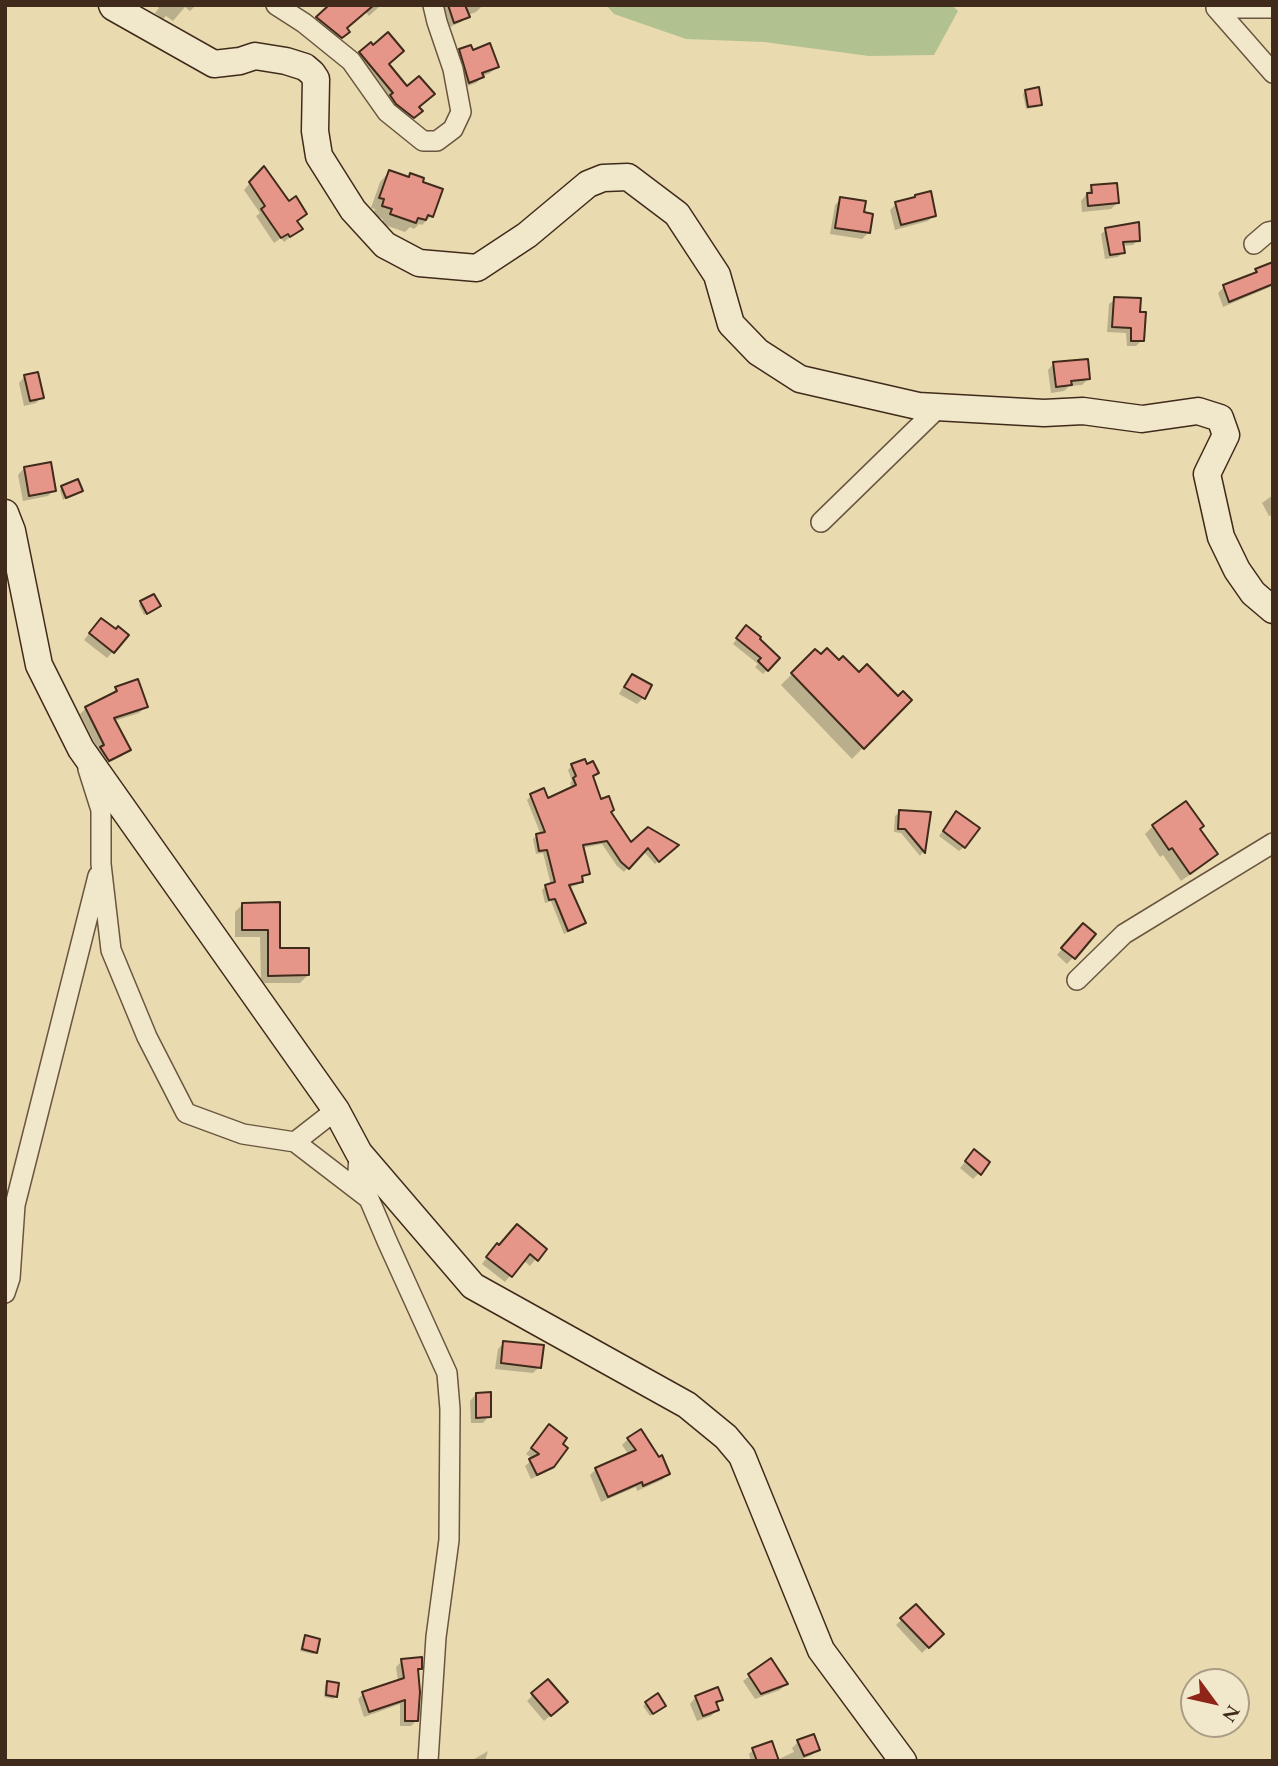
<!DOCTYPE html>
<style>
body{margin:0}
#map{position:relative;width:1278px;height:1766px;overflow:hidden;background:#e9dbaf;font-family:"EB Garamond",serif}
canvas{display:block}
.frame{position:absolute;inset:0;border:7px solid #402a1b;pointer-events:none}
.north{position:absolute;left:1180px;top:1668px;width:70px;height:70px;box-sizing:border-box;background:#f1e8cb;border:2px solid #aa9c85;border-radius:50%;rotate:123deg;font-size:19px;font-weight:700;line-height:28px;text-align:center;color:#402a1b}
.north::after{content:'';display:block;margin:auto;width:24px;height:32px;background:#8f2418;clip-path:polygon(50% 0,100% 100%,50% 72%,0 100%)}
</style>
<div id="map">
<canvas width="1278" height="1766"></canvas>
<div class="frame"></div>
<div class="north">N</div>
</div>
<script>
const ctx = document.querySelector('canvas').getContext('2d');
ctx.lineJoin = 'round';
function fill(path, color) { ctx.fillStyle = color; ctx.fill(path, 'evenodd'); }
function strokePath(path, color, width, dash) { ctx.strokeStyle = color; ctx.lineWidth = width; ctx.lineCap = dash ? 'butt' : 'round'; ctx.setLineDash(dash || []); ctx.stroke(path); }
const green = new Path2D(`
 M606,5H952L958,11L934,55L869,56L764,42L686,39L614,14Z`);
const shadow = new Path2D(`
 M155,5H196L190,11L185,7L173,21L166,16L163,19L155,13L159,8Z
 M360,5H381L369,16Z
 M440,5H482V6L476,12L468,15L461,22L448,28Z
 M317,18L348,32L335,43L312,24Z
 M460,51L472,52L497,67L490,73L483,76L476,83L462,88L454,57Z
 M360,53L387,64L420,111L407,123L354,59Z
 M1026,91L1040,105L1038,107L1026,109L1023,94Z
 M389,172L407,178L411,175L421,183L431,216L422,225L419,224L414,229L410,227L405,232L382,224L383,219L373,215L375,209L371,208L380,182Z
 M258,174L300,229L284,242L281,238L274,243L256,216L260,213L244,190Z
 M1092,187L1117,203L1111,209L1082,212L1081,201Z
 M841,199L869,232L862,239L830,234L835,205Z
 M896,204L934,215L928,221L895,230L890,210Z
 M1106,230L1138,240L1133,245L1122,246L1123,252L1118,257L1105,259L1101,234Z
 M1256,270L1273,284L1270,287L1223,307L1218,293L1224,287L1251,276Z
 M1115,299L1142,340L1136,346H1127L1126,333L1107,332L1109,304Z
 M1054,363L1088,379L1082,385L1069,386L1064,391L1051,393L1048,370Z
 M25,376L42,397L36,403L24,406L19,383Z
 M24,468L54,490L48,496L23,501L18,475Z
 M62,488L81,491L63,500L60,490Z
 M1273,495V515L1269,516L1262,503Z
 M141,602L156,609L144,615L139,605Z
 M95,626L127,635L107,658L84,640Z
 M742,632L778,659L763,674L755,667L758,664L733,644Z
 M815,651L820,657L839,662L898,699L909,700L852,759L781,685Z
 M632,676L643,698L637,704L619,694L626,682Z
 M116,689L146,706L139,713L114,721L128,750L122,756L102,766L95,754L99,751L80,714L86,708L110,695Z
 M572,766L586,767L597,772L592,777L600,801L631,845H676L655,864L643,851L624,872L617,866L602,844L582,848L588,874L580,878L581,881L577,885L568,888L584,923L580,927L564,934L551,901L545,903L542,890L546,886L551,885L543,853L536,854L533,839L537,835H541L527,800L531,796L547,800L573,789L570,783L572,781L568,770Z
 M900,812L929,814L923,852L920,856L901,833L894,832L895,816Z
 M952,818L964,847L959,851L939,836Z
 M1153,826L1198,829L1215,854L1207,862L1181,881L1163,855L1160,857L1145,834Z
 M243,904H278V950L308,975L300,983H261L260,937H235V912Z
 M1077,931L1094,934L1067,964L1057,955Z
 M968,1158L979,1173L973,1179L960,1168Z
 M544,1249L530,1266L523,1260L505,1282L482,1264L491,1252Z
 M504,1343L539,1367L533,1373L495,1369L498,1349Z
 M476,1394L489,1416L483,1423H471L470,1401Z
 M544,1432L552,1465L546,1472L531,1479L525,1466L533,1459L526,1454Z
 M628,1439L668,1474L662,1480L637,1491L636,1487L601,1502L590,1475L596,1469L629,1455L622,1445Z
 M916,1606L942,1634L922,1653L896,1625Z
 M305,1637L316,1652L313,1654L300,1651L303,1639Z
 M402,1661L420,1668L416,1672L417,1720L411,1726H400V1704L364,1717L358,1699L363,1694L398,1681L396,1667Z
 M770,1661L786,1684L780,1690L755,1699L743,1681Z
 M328,1683L336,1696L333,1699L324,1697L325,1685Z
 M533,1695L559,1708L544,1721L527,1701Z
 M657,1696L661,1708L650,1716L643,1706Z
 M696,1697L721,1700L715,1705L717,1710L711,1716L697,1721L690,1704Z
 M798,1742L818,1749L812,1755L798,1761H751L749,1754L753,1750L777,1760L794,1752L792,1748Z
 M488,1751L485,1761H471Z`);
const building = new Path2D(`
 M329,5H374L347,28L350,32L342,38L316,17Z
 M448,5H465L470,17L454,23Z
 M388,32L404,51L389,64L407,86L419,76L435,94L419,107L423,111L414,118L396,104L390,95L393,93L359,52L371,42L373,45Z
 M490,43L499,67L482,73L484,77L469,83L459,49L471,45L473,50Z
 M1039,87L1042,105L1028,107L1025,90Z
 M264,166L289,201L296,196L307,214L297,221L303,229L290,237L288,234L281,238L261,209L265,206L249,182Z
 M389,170L409,177L410,173L424,178L423,182L443,189L433,217L428,215L426,220L418,218L416,223L390,214L392,209L382,206L384,199L379,198Z
 M1117,183L1119,203L1088,206L1087,193H1092L1091,185Z
 M931,191L936,216L901,225L895,202L915,197V195Z
 M840,197L866,201L864,212L873,214L870,233L835,228Z
 M1139,222L1140,241L1123,242L1125,253L1110,255L1105,228Z
 M1273,262V284L1229,302L1223,285L1257,272L1255,269Z
 M1114,297L1141,298L1140,312H1146L1144,341H1131V328L1112,327Z
 M1088,359L1090,379L1071,381L1072,385L1056,387L1053,362Z
 M38,372L44,398L30,401L24,375Z
 M51,462L56,491L29,496L24,467Z
 M78,479L83,491L66,498L61,486Z
 M154,594L161,606L147,614L140,601Z
 M101,618L116,629L118,626L129,635L114,653L89,633Z
 M746,625L761,637L760,639L780,658L768,671L758,661L761,658L736,638Z
 M827,648L839,660L843,656L859,672L867,664L898,696L903,691L912,700L864,749L791,673L815,649L821,654Z
 M632,674L652,685L645,699L624,687Z
 M138,679L148,707L114,718L131,750L109,761L100,747L104,745L85,707L117,691L115,687Z
 M585,759L587,764L593,761L599,773L593,776L601,799L609,796L614,810L611,812L631,842L648,827L679,845L659,862L648,848L629,869L621,862L607,841L583,845L590,874L582,876L583,882L569,885L586,923L568,931L555,899L549,900L545,885L555,882L547,850L539,851L536,834L545,832L530,794L544,788L548,798L576,785L573,778L576,776L571,764Z
 M1186,801L1204,826L1200,829L1218,854L1190,874L1172,848L1169,850L1152,825Z
 M899,810L931,812L925,853L905,829H898Z
 M956,811L980,828L965,848L943,831Z
 M280,902V948H309V975L268,976V930H242V903Z
 M1083,923L1096,934L1075,959L1061,948Z
 M974,1149L990,1162L981,1175L965,1161Z
 M517,1224L547,1249L538,1261L530,1254L512,1277L486,1257L497,1243L499,1245Z
 M503,1341L544,1345L541,1368L501,1363Z
 M491,1392V1417L476,1418V1393Z
 M549,1424L567,1438L563,1444L568,1448L554,1467L537,1475L529,1459L539,1454L531,1448Z
 M641,1429L659,1457L662,1455L670,1474L643,1486L642,1482L608,1497L595,1468L636,1450L627,1438Z
 M916,1604L944,1634L929,1648L900,1618Z
 M305,1635L320,1639L317,1653L302,1649Z
 M422,1657V1669H418L420,1692L418,1721H405V1700L369,1712L362,1692L404,1678L401,1659Z
 M771,1658L788,1684L761,1694L748,1674Z
 M548,1679L568,1702L551,1716L531,1693Z
 M327,1681L339,1683L337,1697L326,1695Z
 M718,1687L723,1700L716,1702L719,1710L703,1716L695,1696Z
 M658,1693L666,1706L653,1714L645,1702Z
 M814,1734L820,1750L804,1756L797,1740Z
 M772,1741L779,1761H757L752,1748Z`);
const street = new Path2D(`
 M276,5L304,23L351,61L387,112L423,141H437L453,129L461,112L453,69L437,22L433,5
 M1216,8L1273,73
 M1216,8H1273
 M1254,244L1268,232L1273,231
 M821,522L939,407
 M88,769L101,810V864L111,950L147,1037L186,1113L243,1134L295,1142L368,1198
 M1077,980L1124,934L1273,843
 M295,1142L336,1110
 M359,1153L358,1173L387,1241L447,1373L450,1409L449,1540L436,1637L428,1761
 M5,1293L10,1278L15,1205L98,876`);
const secondary = new Path2D(`
 M112,5L113,7L214,64L240,61L255,56L286,61L305,67L312,73L316,79L315,131L319,156L353,210L385,245L419,263L477,268L527,235L588,184L603,178L628,177L677,214L717,275L731,324L758,352L800,379L918,406L1044,413L1083,411L1142,419L1198,411L1220,418L1226,435L1207,474L1221,537L1237,570L1253,593L1273,610
 M5,513L12,531L39,665L81,749L336,1110L359,1153L473,1286L687,1405L726,1437L742,1456L821,1650L903,1761`);
fill(green, '#b1c18f');
fill(shadow, '#0003');
fill(building, '#e69689');
strokePath(building, '#402a1b', 2);
strokePath(street, '#6a5640', 22);
strokePath(secondary, '#402a1b', 29);
strokePath(street, '#f1e8cb', 19);
strokePath(secondary, '#f1e8cb', 26);
</script>
